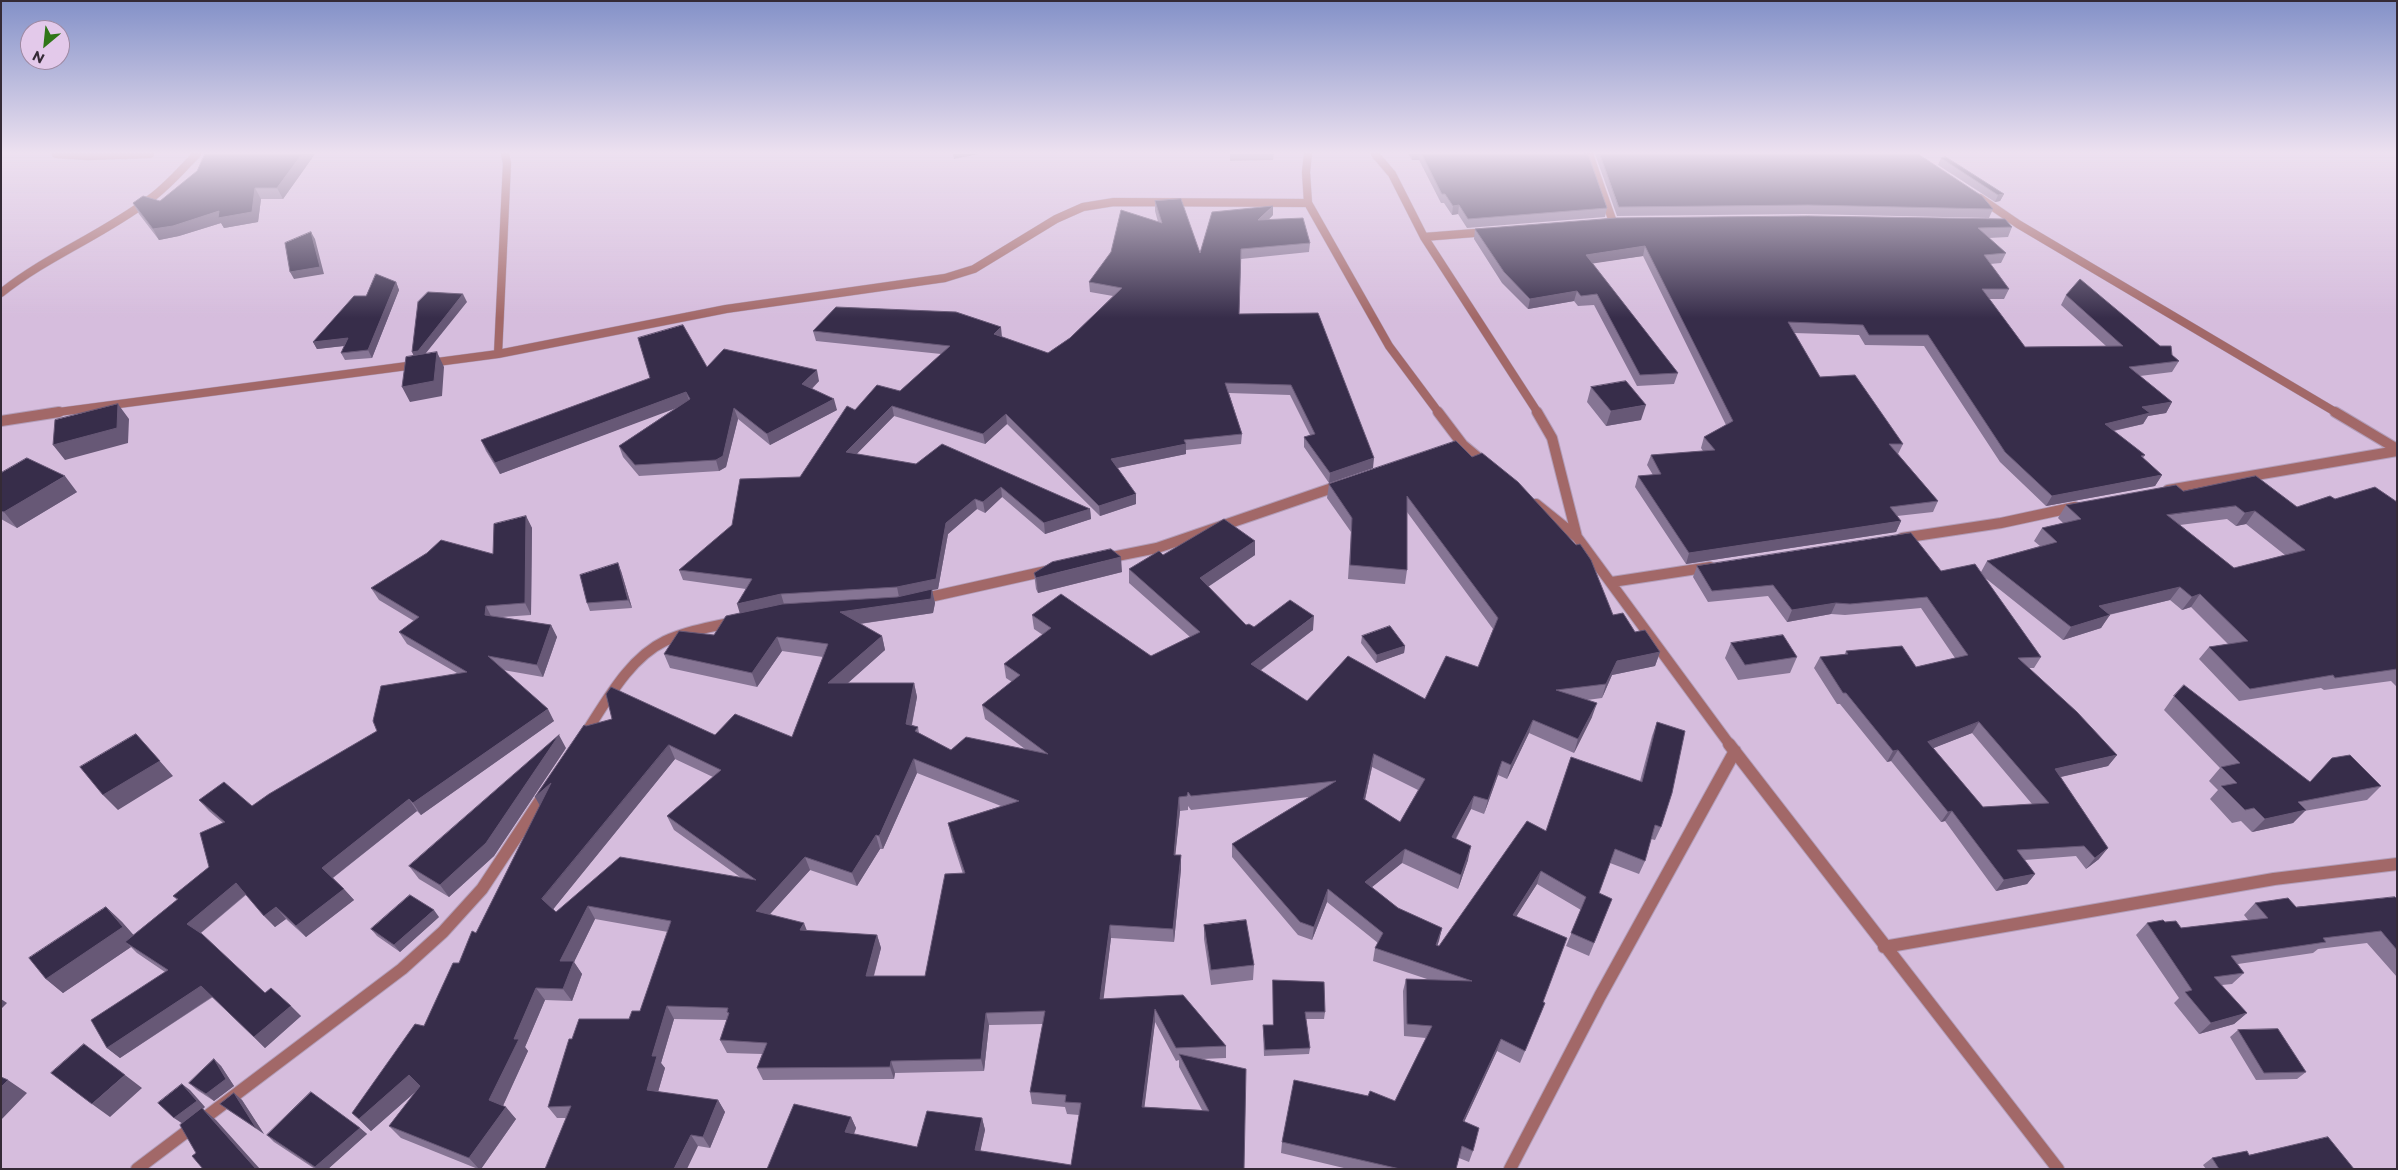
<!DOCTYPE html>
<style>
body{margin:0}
#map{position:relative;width:2398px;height:1170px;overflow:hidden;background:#d6bddd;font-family:Montserrat,sans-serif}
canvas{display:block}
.frame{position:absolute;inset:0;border:2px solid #342a36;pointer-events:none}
.north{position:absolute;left:20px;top:20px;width:50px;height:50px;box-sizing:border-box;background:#e3c9ea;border:1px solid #9d89a2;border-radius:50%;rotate:208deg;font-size:14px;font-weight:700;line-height:20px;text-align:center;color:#342a36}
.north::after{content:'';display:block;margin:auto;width:18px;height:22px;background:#2f7618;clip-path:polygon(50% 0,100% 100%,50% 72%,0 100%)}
</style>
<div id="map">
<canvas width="2398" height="1170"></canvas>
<div class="frame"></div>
<div class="north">N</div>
</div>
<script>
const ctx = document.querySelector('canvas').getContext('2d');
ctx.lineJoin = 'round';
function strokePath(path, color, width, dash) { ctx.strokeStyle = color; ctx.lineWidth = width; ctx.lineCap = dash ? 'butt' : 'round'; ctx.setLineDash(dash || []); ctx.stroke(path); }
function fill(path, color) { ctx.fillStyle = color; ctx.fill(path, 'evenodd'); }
const streetFar2 = new Path2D(`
 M56,154L88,156L150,154
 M1308,154L1306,172L1308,203L1389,346L1439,413
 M1375,154L1392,174L1424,237L1538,413
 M1589,154L1613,222L1603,223
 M1980,198L2018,224L2337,413
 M1424,237L1487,232
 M1,293C47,256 103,235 150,199C168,186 182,169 197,154
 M498,354L507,163L505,154
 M51,413L498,354L726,309L945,278L974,269L1056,219L1083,207L1114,202L1308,203`);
const streetFar1 = new Path2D(`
 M1438,412L1463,445L1486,464
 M1537,412L1552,438L1577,537
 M2335,412L2397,449
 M1,421L59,412
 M2168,490L2397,451
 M1536,504L1577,537L1730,745
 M1902,538L2001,523L2075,507
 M1107,558L1157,548L1341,485
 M1612,582L1710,567
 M921,599L1046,571
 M585,734C606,702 629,658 665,641C687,631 710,627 733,622`);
const street = new Path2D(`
 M1729,744L2058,1169
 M1884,947L2274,879L2397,864
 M137,1169L402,969L443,932L482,889L546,792
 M1510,1169L1600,996L1735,751`);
const wall = new Path2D(`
 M315,154L283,199H261L258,222L224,228L221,223L179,236L159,240L139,214L133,203L160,201Z
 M1230,154H1274L1273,160L1230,161Z
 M1408,154H1588L1607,208L1605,217L1467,228L1458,214L1452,215L1444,203H1441L1419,160H1412Z
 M1595,154H1918L1993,209L1989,218L1805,214L1617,216Z
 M1941,158L2004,194L2000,201L1995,202L1938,165Z
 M1155,201L1200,253L1273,215L1268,220L1310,243L1309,252L1241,259L1239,314L1373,468L1329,483L1304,447V437L1310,435L1290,395L1229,393L1242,434L1241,444L1186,450V454L1118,468L1136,504L1100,516L1007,424L985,444L894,416L856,454L916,464L1090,509L1091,519L1045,534L1002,497L985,513L977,509L948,534L938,589L932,590L935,603L933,613L860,624L882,636L885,650L848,683H914L917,697L912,725L918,727L919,733L951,750L1025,749L985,719L982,705L1012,682L1006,678L1004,664L1043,635L1034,629L1032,615L1151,656L1190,637L1129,583V569L1163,555L1255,541V555L1208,587L1246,625L1254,627L1313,630L1260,671L1307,701L1425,699L1478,667L1493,629L1407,512V570L1405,584L1348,579L1351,532L1327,498L1329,484L1456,441L1613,615L1660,652L1655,666L1612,675L1602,698L1587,700L1592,717L1574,753L1529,733L1507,779L1498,775L1484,814L1471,809L1456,839L1468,860L1458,889L1402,863L1372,887L1398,908L1442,928L1437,946H1439L1546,831L1640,781L1652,736L1657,722L1661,827L1655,840L1651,839L1645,861L1639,874L1610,863L1599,893L1612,899L1589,956L1566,946L1581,910L1537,884L1516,916L1543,1002L1545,1003L1520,1063L1497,1051L1464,1122L1473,1151L1469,1162L1459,1158L1456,1169H1348L1281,1153L1282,1142L1368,1096L1395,1101L1426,1038L1404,1036L1403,991L1406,979H1427L1373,961L1375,948L1378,943L1327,902L1312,940L1298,935L1232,857V844L1309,797L1191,810L1188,806V810L1180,811L1175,855H1181V869L1174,942L1111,938L1103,999L1183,995L1226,1046V1058L1202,1059L1244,1169H767L851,1117L856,1128L854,1134L917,1147L982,1118L985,1130L980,1151L1071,1165L1079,1115L1067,1114L1065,1107L1032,1104L1030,1092L1043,1024L989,1025L984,1071L895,1073L894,1079L763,1080L757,1068L762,1054L727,1053L720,1040L727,1020L674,1019L661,1063L665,1068L658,1092L718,1100L725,1112L710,1148L698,1146L566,1118H557L548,1107L572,1039L629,1019L640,1011L668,932L595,919L574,962L582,974L572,1001L545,1000L525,1047L528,1051L503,1106L516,1119L481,1169H478L401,1138L389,1126L416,1091L371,1131L352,1113L424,1026L476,933L540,805L535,797L586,726L715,735L792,737L823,657L782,651L757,687L670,668L664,654L714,635L740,613L746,589L683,580L679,570L800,477L855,410L900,391L941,354L816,341L813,331L1002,337L1048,353L1070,338L1113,296L1090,292L1089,282L1158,222L1155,211ZM675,759L713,777L667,816L674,830L740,877L556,912L553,909ZM1372,767L1418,790L1400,822L1365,800ZM917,773L1001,806L948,823L951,837L963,874L925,976H874L881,948L877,935L807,931L770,914L810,870L857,886L880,849H883ZM1155,1022L1176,1061L1179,1060V1067L1202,1110L1144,1107Z
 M2012,227L2008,237L1989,238L2006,253L2001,263L1990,264L2009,289L2004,299H1989L2025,347L2106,346L2061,305L2066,295L2172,355L2179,361L2172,372L2140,376L2172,402L2166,413L2148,416L2143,424L2114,431L2145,455L2143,458L2162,475L2155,486L2046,506L2000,462L1924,346L1865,345L1859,335L1794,333L1820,377L1903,444L1898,454L1938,501L1933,512L1897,516L1901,521L1896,532L1686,564L1635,487L1638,476L1653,475L1647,465L1651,455L1703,451L1701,448L1704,437L1726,425L1643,256L1592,263L1678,373L1674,384L1637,386L1594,305L1578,306L1574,301L1528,309L1502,283L1474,239L1475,229Z
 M396,282L399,290L372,358L345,360L341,353L344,346L317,349L313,342L366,296Z
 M707,367L819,381L812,389L837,410L770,445L738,419L726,467L719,471L639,476L623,457L619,446L677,407L500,474L486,451L481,440L650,378Z
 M1591,387L1641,420L1606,426L1587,402Z
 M1,473L77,492L17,528L1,519Z
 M2183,491L2297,507L2335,499L2397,502V687L2391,681L2324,690L2321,688L2239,701L2199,659L2209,647L2228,644L2191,607L2182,610L2170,600L2109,615L2101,628L2063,640L1984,577L2041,657L2034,668H2029L2117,755L2108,766L2061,777L2099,859L2086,869L2076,856L2025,860L2035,874L2027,884L1996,891L1945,821L1941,822L1891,761L1887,762L1840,704H1837L1814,668L1820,657L1845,654L1846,651L1916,667L1955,658L1921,608L1845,615L1831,614L1787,622L1768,596L1708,602L1693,577L1697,566L1941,571L1981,572L1987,561L2040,546L2034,541L2042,528L2063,523L2058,518L2066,505ZM2227,519L2236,526L2246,524L2285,555L2234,568L2180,525ZM1972,733L2032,804L1983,807L1933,748Z
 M526,516L532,528L531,615L502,617L551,625L557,637L543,677L503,670L554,721L421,815L417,811L333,878L354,900L306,937L286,919L275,927L246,895L201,933L265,993L301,1016L265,1048L213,997L120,1058L107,1048L165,972L137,953L131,947L63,993L46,979L106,907L122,922L133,935L177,900L173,896L209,867L223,823L209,811L199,800L252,806L377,731L457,673L407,644L399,632L414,621L379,600L371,588L493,554Z
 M621,571L632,608L590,611L587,603Z
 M1122,572L1038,593L1036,589L1034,573Z
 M1362,636L1405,646L1404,653L1376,663L1361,643Z
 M1731,643L1797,657L1790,673L1738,680L1725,658Z
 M2174,696L2310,782L2332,758L2381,786L2367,800L2304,811L2293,823L2252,832L2241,821L2232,823L2210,799L2218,790L2209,781L2220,768L2164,710Z
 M566,748L494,856L449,897L419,879L409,866Z
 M2397,899V977L2367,943L2318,949L2313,953L2238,964L2244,973L2232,984L2222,985L2247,1013L2234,1024L2199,1034L2174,1003L2179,998L2136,935L2147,923L2165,922L2181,928L2248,920L2244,915L2255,903L2296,907Z
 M439,917L400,952L377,936L371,929Z
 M1204,925L1254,965L1253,980L1211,985L1204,939Z
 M1273,980L1325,1012L1324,1019H1306L1310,1048L1309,1054L1264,1056L1263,1032V1025H1273Z
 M2238,1030L2306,1072L2297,1079L2256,1080L2230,1037Z
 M214,1059L221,1066L234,1086L214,1101L197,1090L189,1083Z
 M234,1093L242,1100L264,1134L228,1110L220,1104Z
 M360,1128L367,1134L328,1169H315L274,1142L267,1135Z
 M2249,1155L2354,1169H2206L2203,1165L2212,1158Z`);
const shadedWall = new Path2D(`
 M302,154H315L283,199L277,188Z
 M953,154H979L954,159Z
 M1412,154H1420L1419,160H1412Z
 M255,188L261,199L258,222L224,228L221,223L179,236L159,240L153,229Z
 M2004,194L2000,201L1995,202L1998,195Z
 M1459,205L1458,214L1452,215L1453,206Z
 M1273,206V215L1258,230V220Z
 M311,232L315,239L324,274L294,279L290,272Z
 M1645,246L1643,256L1583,265L1586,255Z
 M396,282L399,290L372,358L368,350Z
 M1577,291L1574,301L1528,309L1530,299Z
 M463,294L467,302L422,358L415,359L412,352Z
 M1001,327L1002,337L994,334Z
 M348,338L352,345L317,349L313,342Z
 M437,352L444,367L442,396L410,402L402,387Z
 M817,370L819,381L805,395L802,384Z
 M686,392L690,403L500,474L495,463Z
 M834,399L837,410L770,445L767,434Z
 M2172,402L2166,413L2148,416L2143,424L2098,434L2105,424L2142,407Z
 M118,404L129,419L128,443L65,460L53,445Z
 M1646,405L1641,420L1606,426L1611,411Z
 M892,406L894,416L848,463L846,452Z
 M734,408L738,419L726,467L719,471L716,460Z
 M1006,414L1007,424L985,444L983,434Z
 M1186,444V454L1112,469L1111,459Z
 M1374,458L1373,468L1329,483L1330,473Z
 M2162,475L2155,486L2046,506L2052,496Z
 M65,476L77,492L17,528L4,512Z
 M1001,487L1002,497L985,513L983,502Z
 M1136,494V504L1100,516L1099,506Z
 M975,499L977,509L948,534L938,589L932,590L935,603L933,613L844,626L840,612L899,597L897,587L946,523Z
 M1090,509L1091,519L1045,534L1044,523Z
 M2255,511L2246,524L2236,526L2245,513Z
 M526,516L532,528L531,615L525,603Z
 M1901,521L1896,532L1686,564L1689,553Z
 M1255,541V555L1200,592V578Z
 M1121,557L1122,572L1038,593L1036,578Z
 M618,563L621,571L632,608L628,600Z
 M2180,587L2170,600L2090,619L2099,606Z
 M781,594L784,604L740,614L737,604Z
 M2200,594L2191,607L2182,610L2192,597Z
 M1836,603L1831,614L1787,622L1792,610Z
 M486,606L492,618L485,615Z
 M2110,615L2101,628L2063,640L2071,627Z
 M1314,616L1313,630L1250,678L1251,664Z
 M551,625L557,637L543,677L537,665Z
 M882,636L885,650L832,697L828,683Z
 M777,637L782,651L757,687L752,673Z
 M1405,646L1404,653L1376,663L1377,655Z
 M1660,652L1655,666L1612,675L1602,698L1606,684L1617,661Z
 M914,683L917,697L909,738L906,724Z
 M1597,703L1592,717L1574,753L1578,739Z
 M548,709L554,721L421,815L413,803Z
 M1533,720L1529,733L1507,779L1511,765Z
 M1979,722L1972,733L1921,753L1928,742Z
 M136,734L173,776L118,810L103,795Z
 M559,735L566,748L494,856L449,897L440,885Z
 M669,745L675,759L551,912L542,899Z
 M1898,750L1891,761L1887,762L1893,751Z
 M1374,754L1372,767L1362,813L1364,799Z
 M2117,755L2108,766L2047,780L2055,769Z
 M914,759L917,773L883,849L879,836Z
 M1502,761L1498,775L1484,814L1488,800Z
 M551,783L543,811L535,797Z
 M1474,796L1471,809L1449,851L1452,837Z
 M1179,797L1180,811L1174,868V855Z
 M409,799L417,811L331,879L322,868Z
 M2306,810L2293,823L2252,832L2265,819Z
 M1952,811L1945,821L1941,822L1948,812Z
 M876,835L880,849L857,886L852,873Z
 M1471,846L1468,860L1458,889L1461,875Z
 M2108,848L2099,859L2086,869L2095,858Z
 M1405,849L1402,863L1362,895L1365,882Z
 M1181,855V869L1174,942L1173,929Z
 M805,857L810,870L761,924L756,911Z
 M1541,871L1537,884L1509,928L1513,915Z
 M2035,874L2027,884L1996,891L2004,880Z
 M236,883L246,894L198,935L187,924Z
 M344,889L354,900L306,937L296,926Z
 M1328,889L1327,902L1312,940L1314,927Z
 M588,906L595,919L574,962L582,974L572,1001L563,989L560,961Z
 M106,907L122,922L139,941L125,942L131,947L63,993L46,979Z
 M276,907L286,919L275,927L264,916Z
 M434,910L439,917L400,952L394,945Z
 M804,923L809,936L800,930Z
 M1110,925L1111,938L1102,1012L1100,999Z
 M1442,928L1439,941L1433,958L1436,945Z
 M877,935L881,948L870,989L866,976Z
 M201,986L213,996L120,1058L107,1048Z
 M536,988L545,1000L525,1047L528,1051L500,1112L489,1100L514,1039Z
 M1,999L7,1003L1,1009Z
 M291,1006L301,1016L265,1048L254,1037Z
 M667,1006L674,1019L661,1063L665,1068L655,1102L647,1090L652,1056Z
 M1155,1009V1022L1143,1119L1142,1107Z
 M986,1013L989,1025L984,1071L981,1059Z
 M2247,1013L2234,1024L2199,1034L2211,1023Z
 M1501,1039L1497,1051L1459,1133L1463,1121Z
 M214,1059L221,1066L234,1086L214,1101L206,1094Z
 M891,1061L895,1073L894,1079L890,1067Z
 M125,1075L142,1088L110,1117L92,1104Z
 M409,1075L421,1087L371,1131L359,1119Z
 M8,1080L27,1093L1,1120V1087Z
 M182,1084L190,1090L205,1107L203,1109L216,1120L260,1169H256L183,1124L174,1118Z
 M234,1093L242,1100L264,1134L256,1128Z
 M718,1100L725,1112L710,1148L703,1137Z
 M506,1107L516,1119L481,1169H479L469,1158Z
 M851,1117L856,1128L850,1144L845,1132Z
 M982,1118L985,1130L978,1162L975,1150Z
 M360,1128L367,1134L328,1169H316L315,1167Z
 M691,1135L698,1146L687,1169H674Z`);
const building = new Path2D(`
 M205,154H302L277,188H255L252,212L218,218L219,211L173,226L153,229L133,203L143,196L160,201L197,171Z
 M1422,154H1588L1607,208L1468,219L1459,205L1453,206L1445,194H1442Z
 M1600,154H1918L1982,196L1993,209L1808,205L1619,207Z
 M1946,157L2004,194L1998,195L1941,158Z
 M1181,199L1200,253L1212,212L1273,206L1258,220L1303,218L1310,243L1241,249L1239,314L1318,313L1374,458L1330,473L1304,437L1315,434L1291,385L1225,383L1242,434L1184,440L1186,444L1111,459L1136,494L1099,506L1006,414L983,434L892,406L846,452L916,464L942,444L1090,509L1044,523L1001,487L983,502L975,499L946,523L936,579L897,587L781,594L737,604L752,579L679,570L732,525L740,479L800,477L847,406L855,410L877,385L900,391L950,346L813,331L836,307L956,312L1001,327L994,334L1048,353L1070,338L1122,288L1089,282L1111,252L1121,210L1162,223L1155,201Z
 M1808,216L2005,219L2012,227L1978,228L2006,253L1984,255L2009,289H1982L2025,347L2123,346L2066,295L2080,279L2160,346H2171L2172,355L2179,361L2129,367L2172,402L2142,407L2150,413L2105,424L2145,455L2141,456L2162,475L2052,496L2005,452L1928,335H1869L1863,325L1788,322L1820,377L1855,375L1903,444H1889L1938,501L1890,507L1901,521L1689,553L1638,476L1661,474L1651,455L1715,450L1704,437L1733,421L1645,246L1586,255L1678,373L1640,375L1597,294L1581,296L1577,291L1530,299L1504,272L1475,229L1616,218Z
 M311,232L320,267L290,272L285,243Z
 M376,274L396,282L368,350L341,353L348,338L313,342L354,296H366Z
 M428,292L463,294L418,351L412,352L418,302Z
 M683,325L707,367L724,349L817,370L802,384L834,399L767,434L734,408L723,456L716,460L635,465L619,446L690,399L686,392L495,463L481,440L650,378L638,338Z
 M437,352L434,381L402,387L406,357Z
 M1626,381L1646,405L1611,411L1591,387Z
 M118,404L117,428L53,445L55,420Z
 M1456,441L1472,457L1482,453L1518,482L1576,545L1580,544L1591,560L1613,615L1623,613L1635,632L1645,630L1660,652L1617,661L1606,684L1556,690L1597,703L1578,739L1533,720L1511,765L1502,761L1488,800L1474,796L1452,837L1471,846L1461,875L1405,849L1365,882L1398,908L1442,928L1436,945L1439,946L1527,821L1546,831L1571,757L1642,782L1657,722L1685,731L1672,793L1661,827L1655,825L1645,861L1615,849L1599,893L1612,899L1594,943L1571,933L1586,897L1541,871L1513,915L1567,938L1543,1002L1545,1003L1525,1051L1501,1039L1463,1121L1479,1128L1473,1151L1462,1146L1456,1169H1400L1282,1142L1294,1080L1368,1096L1370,1091L1395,1101L1432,1026L1407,1024L1406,979L1472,981L1375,948L1383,933L1328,889L1314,927L1300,922L1232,844L1336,781L1191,796L1188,792L1187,796L1179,797L1174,855H1181L1173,929L1110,925L1100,999L1183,995L1226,1046L1176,1048L1155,1009L1142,1107L1209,1111L1179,1054L1246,1069L1244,1169H767L794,1104L851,1117L845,1132L917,1147L927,1111L982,1118L975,1150L1071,1165L1081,1103L1065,1102L1066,1095L1030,1092L1045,1011L986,1013L981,1059L891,1061L890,1067L757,1068L767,1043L720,1040L729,1013L727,1012L728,1008L667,1006L652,1056H657L647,1090L718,1100L703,1137L691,1135L674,1169H545L571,1106L548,1107L569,1039H572L579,1019H629L632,1011H640L671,921L588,906L560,961H574L563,989L536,988L514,1039H519L489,1100L506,1107L469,1158L389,1126L420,1086L409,1075L359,1119L352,1113L415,1024L424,1026L453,963H459L472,931L476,933L551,783L535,797L584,725L586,726L612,719L606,694L611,687L715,735L735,714L792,737L828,644L777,637L752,673L664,654L679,631L714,635L726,616L782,604L897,597L932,589L931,599L840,612L882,636L828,683H914L906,724L918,727L915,731L951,750L966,737L1048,754L982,705L1020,675L1004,664L1051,628L1032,615L1061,594L1151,656L1200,632L1129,569L1159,551L1163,555L1224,519L1255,541L1200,578L1246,625L1249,624L1254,627L1290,600L1314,616L1251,664L1307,701L1348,656L1425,699L1446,656L1478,667L1498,618L1407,496V570L1350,565L1352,518L1329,484ZM669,745L721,770L667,816L756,880L620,857L556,912L542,899ZM1374,754L1425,779L1400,822L1364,799ZM914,759L1019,801L948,823L965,873L945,874L925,976H866L877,935L800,930L804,923L756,911L805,857L852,873L876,835L879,836Z
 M27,458L65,476L4,512L1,511V473Z
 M2256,476L2297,507L2330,496L2335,499L2375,487L2397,502V669L2335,678L2333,675L2250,689L2209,647L2248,641L2200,594L2192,597L2180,587L2099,606L2110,615L2071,627L1987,561L2057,542L2042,528L2081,519L2066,505L2176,485L2183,491ZM2236,506L2245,513L2255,511L2305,550L2234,568L2167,515Z
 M526,516L525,603L486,606L485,615L551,625L537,665L488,656L548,709L413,803L409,799L322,868L344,889L296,926L276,907L264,916L236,883L187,924L202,934L265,993L271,988L291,1006L254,1037L201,986L107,1048L91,1020L168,970L125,942L178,899L173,896L209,867L200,833L225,822L199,800L224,782L252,806L269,794L377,731L373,721L381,686L467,672L399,632L419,617L371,588L427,553L441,540L493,554L494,524Z
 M1911,533L1941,571L1975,564L2041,657L2018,658L2077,712L2117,755L2055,769L2108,848L2095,858L2084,846L2017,850L2035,874L2004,880L1952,811L1948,812L1898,750L1893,751L1846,693H1843L1820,657L1848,654L1846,651L1902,646L1916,667L1968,655L1927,597L1850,604L1836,603L1792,610L1773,585L1712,591L1697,566ZM1979,722L2049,803L1983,807L1928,742Z
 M1111,549L1121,557L1036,578L1034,573L1052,562Z
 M618,563L628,600L587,603L580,575Z
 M1390,626L1405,646L1377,655L1362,636Z
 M1783,635L1797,657L1745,665L1731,643Z
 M2184,685L2310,782L2332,758L2350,755L2381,786L2298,802L2306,810L2265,819L2254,808L2245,810L2221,786L2237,783L2221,767L2240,763L2174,696Z
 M136,734L160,761L103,795L80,767Z
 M559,735L486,843L440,885L409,866Z
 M410,895L434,910L394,945L371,929Z
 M2395,897L2397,899V950L2381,931L2323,938L2326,942L2231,956L2244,973L2214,977L2247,1013L2211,1023L2185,992L2192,990L2147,923L2163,920L2165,922L2176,921L2181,928L2268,918L2255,903L2288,898L2296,907Z
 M106,907L123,927L46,979L29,958Z
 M1246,920L1254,965L1211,970L1204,925Z
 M1273,980L1324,982L1325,1012H1305L1310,1048L1265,1050L1263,1025H1273Z
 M2278,1029L2306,1072L2264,1073L2238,1030Z
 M84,1044L125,1075L92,1104L51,1073Z
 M214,1059L226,1079L206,1094L189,1083Z
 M1,1077L8,1080L1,1087Z
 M182,1084L197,1101L174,1118L158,1103Z
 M311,1092L360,1128L315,1167L267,1135Z
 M234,1093L256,1128L220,1104Z
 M202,1108L256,1169H203L192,1156L196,1153L180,1125Z
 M2328,1137L2354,1169H2219L2212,1158L2247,1151L2249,1155Z`);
strokePath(streetFar2, '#b29db8', 9);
strokePath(streetFar1, '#b29db8', 12);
strokePath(street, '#b29db8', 14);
strokePath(streetFar2, '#a26868', 8);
strokePath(streetFar1, '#a26868', 10);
strokePath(street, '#a26868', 12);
fill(wall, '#867594');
fill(shadedWall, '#675876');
fill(building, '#372d4a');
strokePath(building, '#675876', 1);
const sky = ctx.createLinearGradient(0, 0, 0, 318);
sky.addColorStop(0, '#8391c8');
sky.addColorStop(0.48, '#ede1f0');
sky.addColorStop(1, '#ede1f000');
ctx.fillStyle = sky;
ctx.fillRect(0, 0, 2398, 318);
</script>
